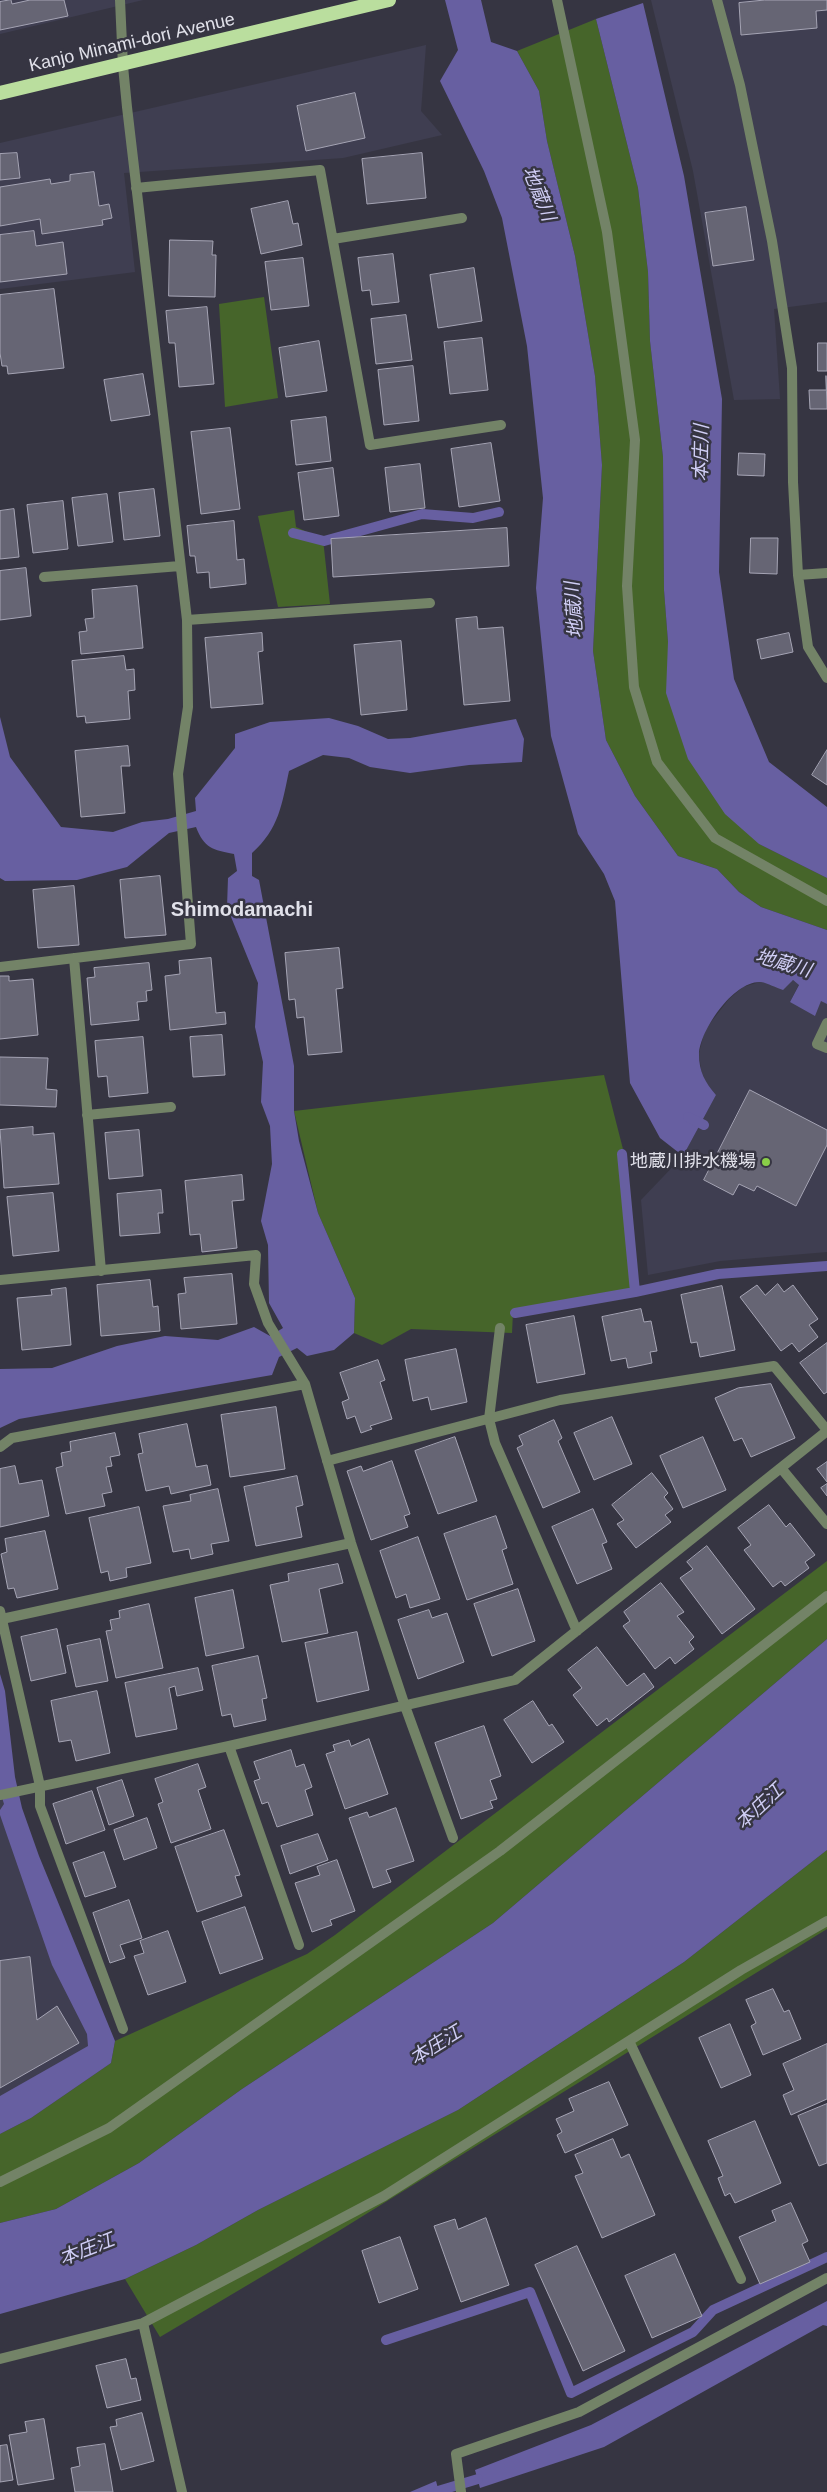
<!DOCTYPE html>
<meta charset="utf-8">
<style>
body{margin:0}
canvas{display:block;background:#363542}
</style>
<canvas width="827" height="2492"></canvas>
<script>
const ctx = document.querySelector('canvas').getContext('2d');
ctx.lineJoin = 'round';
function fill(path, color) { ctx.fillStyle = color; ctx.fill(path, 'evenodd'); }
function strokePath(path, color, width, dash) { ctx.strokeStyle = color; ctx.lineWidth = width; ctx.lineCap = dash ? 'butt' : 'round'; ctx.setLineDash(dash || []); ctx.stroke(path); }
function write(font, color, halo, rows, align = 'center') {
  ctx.font = font + ' Arial,"Noto Sans JP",sans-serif'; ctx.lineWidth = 5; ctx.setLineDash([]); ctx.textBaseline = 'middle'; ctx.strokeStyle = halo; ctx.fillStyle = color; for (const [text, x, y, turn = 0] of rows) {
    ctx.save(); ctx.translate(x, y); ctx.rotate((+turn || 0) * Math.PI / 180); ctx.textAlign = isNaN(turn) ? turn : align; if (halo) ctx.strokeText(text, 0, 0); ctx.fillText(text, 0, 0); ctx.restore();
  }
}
const built = new Path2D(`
 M0,0H143L0,34Z
 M651,0H827V302L774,309L780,399L734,400L693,171Z
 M426,45L421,111L442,135L343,158L124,173L135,272L0,289V143Z
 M792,980L799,984L790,1002L822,1001L827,1004V1252L720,1261L648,1275L641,1200L683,1156L716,1095L702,1078L699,1053L705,1030L729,999L743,987L760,982Z
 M0,1726L14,1823L103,2048L0,2112Z`);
const green = new Path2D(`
 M596,19L638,188L648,272L650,341L663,457L664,590L668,642L759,844L827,878V930L761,907L739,892L717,869L678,856L635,796L606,740L593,651L602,465L595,376L575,256L547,141L539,91L517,51Z
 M264,297L278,398L225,407L219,304Z
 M294,510L296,527L323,539L330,604L278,607L258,516Z
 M604,1075L625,1157L638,1287L513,1312L512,1333L411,1329L382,1345L354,1333L355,1298L318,1213L294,1111Z
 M827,1561V1639L493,1923L242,2089L139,2163L56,2209L0,2223V2134L31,2118L111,2063L115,2041L307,1954L335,1935Z
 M827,1850V1929L337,2232L160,2337L125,2279L196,2245L258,2210L458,2110L684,1962Z`);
const water = new Path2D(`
 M445,0H481L491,42L517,51L539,91L547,141L575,256L595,376L602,465L593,651L606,740L635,796L678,856L717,869L739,892L761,907L827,930V1004L821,1001L815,1016L790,1002L799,985L793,980L783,990C776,988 768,983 761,982C734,980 700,1030 699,1054C699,1072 705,1082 716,1095L683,1156L660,1138L630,1083L615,901L604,874L578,834L551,736L536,588L543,498L527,346L502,218L484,171L440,81L458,50Z
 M643,3L684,176L722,399L719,572L734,679L769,762L827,807V878L759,844L725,814L688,759L666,693L668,642L664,590L663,457L650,341L648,272L638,188L596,19Z
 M0,717L10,757L61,827L113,832L142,822L168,819L196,811L195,798L235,748V734L270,722L329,718L358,726L388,739L410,738L516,719L524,739L522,762L469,765L410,773L370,767L349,758L323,755L289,771C282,804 279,829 252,853V876L259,880L294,1066V1111L299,1141L318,1213L355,1298L354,1333L334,1350L307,1356L297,1348L279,1357L272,1375L19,1419L0,1428V1369L52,1368L117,1346L165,1336L218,1340L254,1327L270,1336L283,1328L269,1303L268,1245L261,1221L272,1164L270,1126L261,1102L263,1062L255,1027L258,983L227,907L228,878L237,871L234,854C213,850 204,848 196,827L169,833L127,867L77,880L5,881L0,878Z
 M827,1639V1850L684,1962L458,2110L258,2210L196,2245L125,2279L0,2314V2223L56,2209L139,2163L242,2089L493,1923Z
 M0,1674L5,1691L15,1777L22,1808L39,1856L115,2041L111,2063L31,2118L0,2134V2096L88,2046L87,2034L52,1965L0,1815V1810L4,1804L0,1791Z
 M827,2301V2326L823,2325L604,2447L480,2488L475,2470L591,2425Z
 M436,2481L439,2492H410Z`);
const stream = new Path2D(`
 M293,533L324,541L422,514L473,518L499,512
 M688,1117L704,1125
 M635,1292L718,1274L827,1266
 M515,1313L635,1292L622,1154
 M386,2340L530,2292L571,2393L693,2332L713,2310L827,2257
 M438,2491L478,2479`);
const building = new Path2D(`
 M11,0L12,4L30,0H64L68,16L0,30V2Z
 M765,0H827V10L816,11L817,28L741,35L739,3Z
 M355,93L365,138L306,151L297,106Z
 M17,153L20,178L0,180V154Z
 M422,153L426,198L367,204L362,159Z
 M94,172L99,206L109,204L112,218L102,220L103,225L42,234L40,219L0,226V187L50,179L51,184L70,181V175Z
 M288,201L293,224L298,223L302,245L261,254L251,209Z
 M746,207L754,260L713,266L705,213Z
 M34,231L36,246L63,242L67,274L0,282V235Z
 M170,240L213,241L212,255H216L215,297L169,296Z
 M393,254L399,302L372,305L370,290L362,291L358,258Z
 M303,258L309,306L271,310L265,262Z
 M474,268L482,321L438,328L430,275Z
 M54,289L64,368L8,374L7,366H2L0,353V295Z
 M207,307L214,384L179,387L175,343H169L166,311Z
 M406,315L412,360L376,364L371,319Z
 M482,338L488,390L450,394L444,342Z
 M319,341L327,391L286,397L279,348Z
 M818,343H827V371H818Z
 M413,366L419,421L384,425L378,370Z
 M143,374L150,415L111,421L104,380Z
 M826,376L827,409H810L809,390H826Z
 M326,417L331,461L296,465L291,421Z
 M230,428L240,509L201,514L191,432Z
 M491,443L500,501L459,507L451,449Z
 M739,453L765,454L764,476L738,475Z
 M420,464L425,508L390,512L385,468Z
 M333,468L339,516L304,520L298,473Z
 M154,489L160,536L124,540L119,493Z
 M107,494L113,542L78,546L72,498Z
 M63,501L68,549L33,553L27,505Z
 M14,509L19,557L0,559V511Z
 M234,521L237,560L244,559L246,584L210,588L209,572L197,573L195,556H190L187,526Z
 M507,528L509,566L333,577L331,539Z
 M751,538H778L777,574L750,573Z
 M26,568L31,616L0,620V571Z
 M137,586L143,648L81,654L79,632L87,631L85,619L94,618L92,590Z
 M477,617L478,629L503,627L510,701L464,705L456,619Z
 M262,633L263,651L258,652L263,704L211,708L205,638Z
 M789,633L793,652L761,659L757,640Z
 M401,641L407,710L361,715L354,645Z
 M124,656L126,670L134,669L135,690L128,691L130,719L86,723L85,716L77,717L72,661Z
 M128,746L130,766H121L125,813L81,817L75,751Z
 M827,750V785L812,775Z
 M160,876L166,935L125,938L120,880Z
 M74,886L79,945L38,948L33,890Z
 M339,948L343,988L336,989L342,1052L308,1055L304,1017L297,1018L295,999L289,1000L285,953Z
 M211,958L216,1013L225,1012L226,1024L170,1030L165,976L180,974L179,961Z
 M149,963L152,990L146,991L147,1001L137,1002L139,1020L91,1025L87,978L95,977L94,968Z
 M0,976H9V981L33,979L38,1035L0,1039Z
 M222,1035L225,1075L193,1077L190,1037Z
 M143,1037L148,1093L109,1097L107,1076L98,1077L95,1041Z
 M0,1057L48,1058L46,1089L57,1090L56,1107L0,1105Z
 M750,1090L827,1130V1145L796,1206L757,1186L754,1191L739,1184L733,1195L704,1180Z
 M33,1127V1135L54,1133L59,1184L4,1188L0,1130Z
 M139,1130L143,1176L109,1179L105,1133Z
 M242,1175L244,1200L232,1201L237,1248L202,1252L200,1234L190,1235L185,1181Z
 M161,1190L163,1213H158L160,1233L120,1236L117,1194Z
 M53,1193L59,1251L13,1256L7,1197Z
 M232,1274L237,1324L181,1329L178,1294L186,1293L184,1278Z
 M150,1280L153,1307L158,1306L160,1331L101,1336L97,1285Z
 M778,1284L784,1292L793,1285L818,1319L809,1325L818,1337L799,1352L792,1343L781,1351L740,1297L757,1285L765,1295Z
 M722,1286L735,1350L700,1357L697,1342L691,1343L681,1295Z
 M66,1288L71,1345L22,1350L17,1298L52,1295L51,1290Z
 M641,1309L644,1322L651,1321L657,1351L650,1352L652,1363L628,1368L626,1358L611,1361L602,1317Z
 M574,1316L585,1374L537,1383L526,1325Z
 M827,1343V1392L824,1394L800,1363Z
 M456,1349L467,1402L431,1410L428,1397L413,1401L405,1360Z
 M378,1360L385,1380L380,1382L392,1419L370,1426L372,1429L361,1433L355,1416L347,1419L342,1402L349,1399L340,1373Z
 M771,1384L795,1438L751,1457L742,1438L734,1441L715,1398L738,1388Z
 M276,1407L285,1469L230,1477L221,1415Z
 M612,1417L632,1464L594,1480L574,1433Z
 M554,1420L562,1438L558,1441L580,1492L543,1508L517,1448L523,1445L519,1436Z
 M187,1424L196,1467L207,1465L211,1485L171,1494L169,1486L146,1491L138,1454L143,1453L139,1434Z
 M115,1433L120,1455L110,1457L112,1466L106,1467L112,1492L102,1494L105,1506L66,1514L56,1468L63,1466L61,1453L71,1451L70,1442Z
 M455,1437L477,1501L438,1514L415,1451Z
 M703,1437L726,1490L683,1508L660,1456Z
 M392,1461L410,1514L404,1516L408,1527L371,1540L347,1471L361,1466L363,1471Z
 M827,1462V1482L817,1469Z
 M15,1466L19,1484L42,1480L49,1516L0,1527V1469Z
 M652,1473L668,1493L664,1497L673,1509L665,1515L671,1522L636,1548L617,1524L624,1520L612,1505Z
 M297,1476L303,1505L296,1507L302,1537L256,1546L244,1487Z
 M827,1484V1496L821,1488Z
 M218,1489L229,1541L211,1544L213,1554L191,1559L189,1549L173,1552L163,1506L191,1501L190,1495Z
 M769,1505L786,1527L790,1523L815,1555L805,1562L809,1568L785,1586L781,1581L773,1587L744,1550L751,1545L738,1528Z
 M139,1507L151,1563L126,1568L127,1577L110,1581L108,1571L101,1573L89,1518Z
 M593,1509L607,1542L602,1544L612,1569L577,1584L552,1527Z
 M496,1516L507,1548L502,1550L513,1584L467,1600L444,1534Z
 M45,1531L58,1589L17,1598L14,1588L8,1589L1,1554L7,1552L5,1539Z
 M418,1537L440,1599L410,1608L406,1594L396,1598L380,1551Z
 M707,1546L755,1609L722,1634L680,1578L693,1569L687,1562Z
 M338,1564L343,1583L319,1589L328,1633L282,1642L270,1585L289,1581L288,1574Z
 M661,1583L684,1612L677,1616L694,1637L689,1642L694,1649L675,1664L670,1657L655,1669L623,1626L630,1621L624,1612Z
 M518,1589L535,1641L492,1656L474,1604Z
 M233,1590L244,1648L206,1656L195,1598Z
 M149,1604L163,1668L116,1678L106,1631L112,1630L110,1620L120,1618L119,1611Z
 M429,1610L432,1618L447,1613L464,1662L418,1679L398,1620Z
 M57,1629L66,1673L31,1681L21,1637Z
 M357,1632L369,1690L317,1702L305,1643Z
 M100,1639L108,1681L76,1687L67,1646Z
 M597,1647L627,1686L644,1673L654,1687L609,1722L607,1718L597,1726L573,1695L582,1688L568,1670Z
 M258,1656L267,1698L262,1699L266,1720L234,1727L231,1714L222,1716L212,1666Z
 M198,1668L203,1690L177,1696L175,1686L169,1688L177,1729L136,1737L125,1683Z
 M97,1691L110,1753L76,1761L71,1740L59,1742L51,1701Z
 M533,1701L549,1726L552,1724L564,1742L532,1763L504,1720Z
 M484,1726L501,1776L490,1780L497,1799L490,1801L493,1808L461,1819L435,1743Z
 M369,1739L388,1794L345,1809L326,1754L335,1751L333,1745L349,1740L351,1746Z
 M291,1750L296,1767L304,1764L312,1787L305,1790L313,1815L277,1827L268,1802L262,1804L254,1781L260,1779L254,1762Z
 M198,1764L206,1787L198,1790L211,1829L171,1843L158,1804L163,1802L155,1779Z
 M122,1780L134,1816L109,1825L97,1788Z
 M92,1791L105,1830L66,1844L53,1804Z
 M396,1808L414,1861L386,1870L391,1882L373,1888L349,1818L367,1812L369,1817Z
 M147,1818L157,1848L124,1860L114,1830Z
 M224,1830L240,1875L235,1876L242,1896L197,1912L175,1847Z
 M318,1834L328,1860L290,1874L281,1846Z
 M104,1852L116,1887L85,1897L73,1863Z
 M337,1860L355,1911L330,1920L332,1925L312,1932L295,1883L320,1875L317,1867Z
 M129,1900L142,1938L120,1945L125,1958L110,1963L93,1913Z
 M245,1907L263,1959L220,1974L202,1922Z
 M168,1931L186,1982L148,1995L134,1956L144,1953L140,1941Z
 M30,1957L37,2020L57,2006L79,2043L0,2088V1961Z
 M773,1989L784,2012L789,2010L801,2039L763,2055L751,2026L756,2023L746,2000Z
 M730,2024L751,2075L721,2088L699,2038Z
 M827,2044V2099L791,2115L783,2095L794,2090L783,2064Z
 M609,2082L628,2125L565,2153L557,2135L562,2132L556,2119L574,2111L569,2099Z
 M827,2104V2163L819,2166L798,2116Z
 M755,2121L781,2183L735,2203L730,2193L725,2196L718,2178L723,2176L708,2141Z
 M613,2139L621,2158L629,2154L655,2215L602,2238L575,2176L583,2173L575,2155Z
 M791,2203L808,2241L802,2244L810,2262L760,2284L739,2237L776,2221L772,2211Z
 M486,2218L509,2285L461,2302L434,2226L455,2219L458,2229Z
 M400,2237L418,2289L379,2303L362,2251Z
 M577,2246L625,2351L583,2371L535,2265Z
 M675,2254L702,2316L652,2338L625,2276Z
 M126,2359L131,2379L136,2378L141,2400L107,2408L96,2366Z
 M142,2413L154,2461L121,2470L110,2427L117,2426L116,2420Z
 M44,2419L54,2479L18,2485L9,2435L27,2432L25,2422Z
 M105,2444L113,2492H75L71,2468L80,2466L77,2448Z
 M7,2445L13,2480L0,2482V2446Z`);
const service = new Path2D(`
 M0,2182L109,2128L500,1851L827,1596`);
const minor = new Path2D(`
 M557,0L607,232L635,440L627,586L634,687L657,762L715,838L827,901
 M717,0L740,85L772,241L792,368L793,482L798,575L808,647L827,678
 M136,188L320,170L370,445L501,425
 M333,239L462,218
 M798,575L827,573
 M44,577L180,566
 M187,620L430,603
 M74,958L101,1271
 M0,967L191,944L178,774L188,707L187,620L127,107L123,66L120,0
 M827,1023L817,1044L827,1048
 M87,1115L171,1107
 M0,1280L256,1255L254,1284L268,1323L305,1384
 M500,1328L489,1419L495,1443L577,1631
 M0,1447L12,1438L305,1384L351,1543L405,1706L453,1838
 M327,1461L560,1400L774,1366L827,1430
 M781,1468L827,1524
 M0,1611L40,1786V1806L123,2029
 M2,1619L351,1543
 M229,1746L299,1945
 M0,1795L229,1746L515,1680L827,1431
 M629,2041L741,2279
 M143,2323L182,2492
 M0,2359L143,2323L384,2196L741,1970L827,1921
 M461,2492L456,2454L579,2412L827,2278`);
const trunk = new Path2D(`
 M0,93L389,0`);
const markers = [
 [766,1162,5,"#89ce48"]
];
const streetNames = [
 ["Kanjo Minami-dori Avenue",132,43,-13]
];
const poiNames = [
 ["地蔵川排水機場",756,1162]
];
const waterNames = [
 ["地蔵川",538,194,68],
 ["本庄川",702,453,-89],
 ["地蔵川",575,610,-94],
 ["地蔵川",783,964,16],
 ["本庄江",760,1807,-43],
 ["本庄江",436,2046,-32],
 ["本庄江",87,2250,-21]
];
const quarterNames = [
 ["Shimodamachi",242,910]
];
fill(built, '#3f3e51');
fill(green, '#46652a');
fill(water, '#675fa1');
strokePath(stream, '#675fa1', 10);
fill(building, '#666574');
strokePath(building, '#a5a4b4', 1);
strokePath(service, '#738367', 10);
strokePath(minor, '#738367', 10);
strokePath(trunk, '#bade9e', 14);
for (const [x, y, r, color] of markers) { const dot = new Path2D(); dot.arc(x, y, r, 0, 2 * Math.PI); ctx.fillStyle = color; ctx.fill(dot); strokePath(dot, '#363542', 2); }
write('18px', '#e1e1ea', '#363542', streetNames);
write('18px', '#e1e1ea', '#363542', poiNames, 'right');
write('italic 19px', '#d0cef5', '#363542', waterNames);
write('bold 20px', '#e1e1ea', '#363542', quarterNames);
</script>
